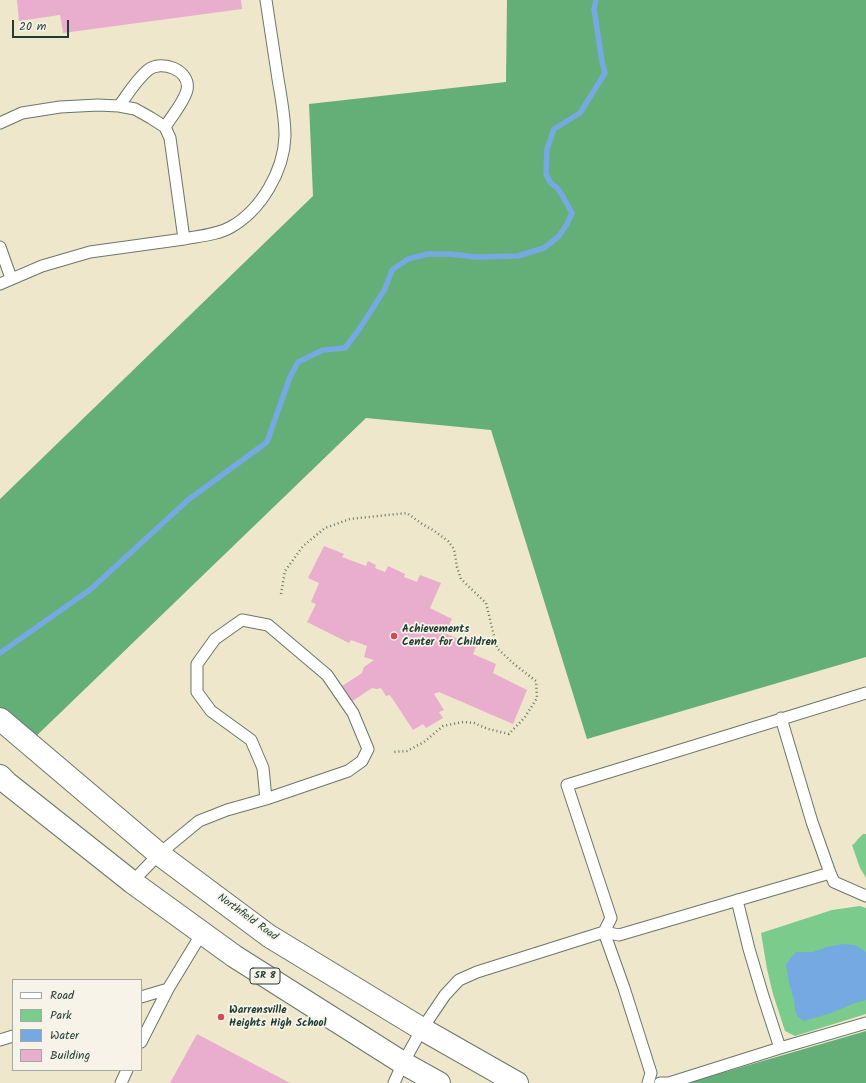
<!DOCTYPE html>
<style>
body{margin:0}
#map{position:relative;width:866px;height:1083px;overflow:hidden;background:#efe7cc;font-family:Kalam,sans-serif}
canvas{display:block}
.legend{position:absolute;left:12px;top:979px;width:130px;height:92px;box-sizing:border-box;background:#f7f3e8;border:1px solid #a1aaa0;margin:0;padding:5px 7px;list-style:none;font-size:12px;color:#1f3d34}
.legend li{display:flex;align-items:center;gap:8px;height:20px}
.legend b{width:20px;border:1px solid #a1aaa0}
.scale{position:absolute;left:12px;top:20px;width:57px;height:18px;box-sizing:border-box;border:2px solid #1f3d34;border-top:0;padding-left:5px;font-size:12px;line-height:14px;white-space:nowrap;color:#1f3d34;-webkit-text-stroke:3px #f7f3e8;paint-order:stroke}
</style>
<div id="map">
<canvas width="866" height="1083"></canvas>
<ul class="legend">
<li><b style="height:5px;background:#fff"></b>Road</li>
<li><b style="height:11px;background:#7bcb8c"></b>Park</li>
<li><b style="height:11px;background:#74a9e1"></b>Water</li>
<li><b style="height:11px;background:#e9aecd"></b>Building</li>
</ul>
<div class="scale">20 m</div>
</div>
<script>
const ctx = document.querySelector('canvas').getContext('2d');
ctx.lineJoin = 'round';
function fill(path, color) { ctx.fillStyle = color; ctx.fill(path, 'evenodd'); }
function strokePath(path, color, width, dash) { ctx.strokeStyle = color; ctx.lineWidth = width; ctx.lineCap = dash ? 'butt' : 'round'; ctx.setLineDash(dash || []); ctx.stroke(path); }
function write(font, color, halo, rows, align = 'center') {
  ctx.font = font + ' Kalam,sans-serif'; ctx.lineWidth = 3.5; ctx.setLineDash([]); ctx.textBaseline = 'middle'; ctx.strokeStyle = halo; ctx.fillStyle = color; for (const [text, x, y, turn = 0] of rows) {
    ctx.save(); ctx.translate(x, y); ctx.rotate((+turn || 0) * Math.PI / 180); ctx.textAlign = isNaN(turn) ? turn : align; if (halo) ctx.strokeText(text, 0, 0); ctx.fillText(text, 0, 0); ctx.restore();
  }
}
const green = new Path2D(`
 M863,834H866V878L860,868L852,845L854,844L858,839Z
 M860,906L866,908V1014L795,1036L785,1031L773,994L767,969L761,933L832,910Z`);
const forest = new Path2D(`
 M507,0H866V657L587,739L491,430L366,418L29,743L0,719V499L313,196L309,104L506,82Z
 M866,1031V1083H687Z`);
const water = new Path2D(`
 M843,944L855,945L866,952V1000L855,1003L831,1013L804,1021L797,1016L795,1010L794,999L789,983L786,964L796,952H813L827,947Z`);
const stream = new Path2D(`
 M0,653L91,589L188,500L267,442L290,377L298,362L323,350L345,348L360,328L385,289L392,270L408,259L428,254H450L476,257L518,256L544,248L559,236L567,224L572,213L562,195L557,188L550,182L546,174L547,149L554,129L580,113L605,73L602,62L594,9L596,0`);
const building = new Path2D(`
 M17,0H241L242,9L63,33L60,15L19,21Z
 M324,546L344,554L342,557L366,566L368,561L376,565L375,568L385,572L388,566L405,574L404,577L417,582L420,575L441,583L430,608L452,619L445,633L476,647L473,654L496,664L493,673L527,690L513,724L439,692L434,694L444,710L439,712L443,718L426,728L423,724L413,730L390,695L386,696L381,688L377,689L372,688L351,702L342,686L362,673L364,667L374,660L364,657L367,646L351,640L349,643L307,622L316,604L311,602L319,583L308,578Z
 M197,1034L290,1083H170Z`);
const path = new Path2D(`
 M281,594L285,571L303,546L325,528L350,519L407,513L422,524L433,530L448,541L454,549L457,567L461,579L486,603L497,648L514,664L536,681L537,698L525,717L509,734L488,729L474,723L463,722L443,726L424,742L407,751L393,752`);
const service = new Path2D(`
 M119,106C128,94 136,80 148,70C161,59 191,70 187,90C184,102 172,116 165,127
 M0,123L22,113L60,107L98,105L119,106L135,109L151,118L165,127L170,138L184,239L90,252L42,266L0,284
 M184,239C199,236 217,235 231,227C261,210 284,171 285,136C285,117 281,97 278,79C274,52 270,26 266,0
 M0,247L11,278
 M781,718L812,822L830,873L834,882L866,896
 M132,882L159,854L199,821L227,810L266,799L348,771L362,761L368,749L353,713L327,675L268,625L242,620L215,639L197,664V692L211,711L251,740L263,768L266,799
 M737,900L749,949L763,996L780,1048
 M141,997L168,989L202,933
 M0,1040L13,1036
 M141,1042L168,989
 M121,1083L127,1070
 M394,1083L403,1063L422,1029L445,995L459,980L477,972L604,932L619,935L830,873
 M648,1083L651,1073L624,988L604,932L611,918L567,785L866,693
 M660,1083H669L780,1048L866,1023`);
const primary = new Path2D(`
 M0,719L159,854L269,936L422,1029L517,1083
 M0,776L7,783L132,882L234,956L403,1063L439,1083`);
const markers = [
 [394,636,4,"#d1495b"],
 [221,1017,4,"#d1495b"]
];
const shields = [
 [265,976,30]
];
const shieldNames = [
 ["SR 8",265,976]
];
const poiNames = [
 ["Achievements",402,630],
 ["Center for Children",402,643],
 ["Warrensville",229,1011],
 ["Heights High School",229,1024]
];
const streetNames = [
 ["Northfield Road",247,918,36]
];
fill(green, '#7bcb8c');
fill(forest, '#64af78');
fill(water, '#74a9e1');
strokePath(stream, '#74a9e1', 5.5);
fill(building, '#e9aecd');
strokePath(service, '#687869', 13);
strokePath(primary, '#687869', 24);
strokePath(path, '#687869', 2.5, [1, 3]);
strokePath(service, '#fff', 11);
strokePath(primary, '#fff', 22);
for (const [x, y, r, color] of markers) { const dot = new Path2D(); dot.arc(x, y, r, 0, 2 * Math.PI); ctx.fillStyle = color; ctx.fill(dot); strokePath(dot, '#f7f3e8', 1.5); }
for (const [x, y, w] of shields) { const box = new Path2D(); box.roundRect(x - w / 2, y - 8, w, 16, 3); ctx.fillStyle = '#f7f3e8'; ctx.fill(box); strokePath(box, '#1f3d34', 1); }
write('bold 10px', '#1f3d34', null, shieldNames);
write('bold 11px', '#1f3d34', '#f7f3e8', poiNames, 'left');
write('11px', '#1f3d34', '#f7f3e8', streetNames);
</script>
